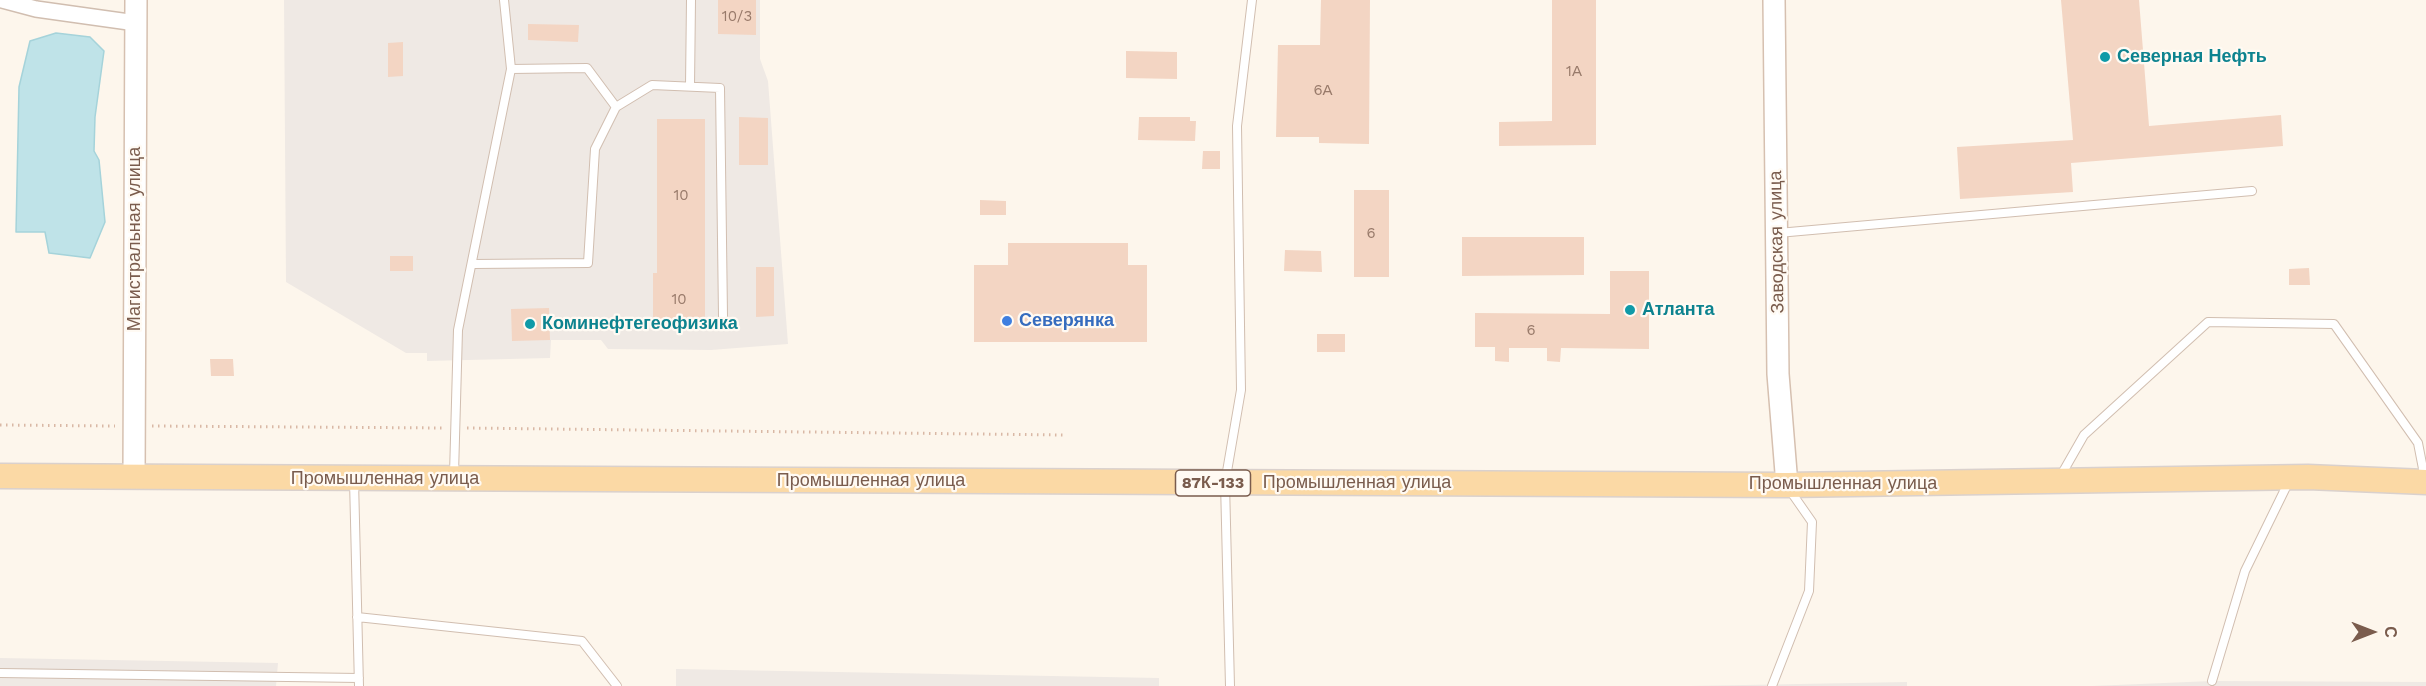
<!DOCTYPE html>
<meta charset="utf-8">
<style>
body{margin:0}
#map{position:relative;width:2426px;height:686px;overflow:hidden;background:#fdf6ec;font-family:"Work Sans",sans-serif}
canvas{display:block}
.north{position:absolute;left:2342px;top:602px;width:60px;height:60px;-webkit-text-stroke:4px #fffaf3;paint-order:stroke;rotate:90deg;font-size:16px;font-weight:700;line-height:24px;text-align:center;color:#7a5c4d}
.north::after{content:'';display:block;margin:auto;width:21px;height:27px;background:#7a5c4d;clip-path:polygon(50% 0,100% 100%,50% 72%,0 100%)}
</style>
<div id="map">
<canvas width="2426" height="686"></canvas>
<div class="north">С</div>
</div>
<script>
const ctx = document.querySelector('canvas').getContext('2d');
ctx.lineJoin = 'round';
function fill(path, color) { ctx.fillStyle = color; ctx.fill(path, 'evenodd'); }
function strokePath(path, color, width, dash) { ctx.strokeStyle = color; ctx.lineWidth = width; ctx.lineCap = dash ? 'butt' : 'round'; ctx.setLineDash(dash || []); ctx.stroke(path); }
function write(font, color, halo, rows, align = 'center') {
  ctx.font = font + ' "Work Sans",sans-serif'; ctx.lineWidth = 4.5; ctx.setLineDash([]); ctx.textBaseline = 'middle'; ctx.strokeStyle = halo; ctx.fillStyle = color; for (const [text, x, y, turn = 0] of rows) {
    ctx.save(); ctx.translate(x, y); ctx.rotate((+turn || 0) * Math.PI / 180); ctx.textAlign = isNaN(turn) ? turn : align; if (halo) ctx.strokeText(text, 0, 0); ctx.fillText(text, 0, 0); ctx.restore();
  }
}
const industrial = new Path2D(`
 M284,0H760V59L768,81L788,344L711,350L608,349L601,340H551L550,358L427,361V353H406L286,282Z
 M0,658L278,663L276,686H0Z
 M676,669L1159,678V686H676Z
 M2212,681L2426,682V686H2092Z
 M1907,682V686H1690Z`);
const water = new Path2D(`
 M56,33L90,37L104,51L95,117L94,151L99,160L105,222L90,258L49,253L45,232H16L19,87L30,41Z`);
const building = new Path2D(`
 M718,0H756V35L718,34Z
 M1321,0H1370L1369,144L1319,143V137H1276L1278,45H1320Z
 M1552,0H1596V145L1499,146V122L1552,121Z
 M2061,0H2139L2149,126L2281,115L2283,146L2071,163L2073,192L1960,199L1957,147L2073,140Z
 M528,24L579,25L578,42L528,40Z
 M403,42V76L388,77V43Z
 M1126,51L1177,52V79L1126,78Z
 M739,117L768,118V165H739Z
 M1139,117H1190V121H1196L1195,141L1138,140Z
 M657,119H705V326H653V273H657Z
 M1203,151H1220V169H1202Z
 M1354,190H1389V277H1354Z
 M980,200L1006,201V215H980Z
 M1462,237H1584V275L1462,276Z
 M1008,243H1128V265H1147V342H974V265H1008Z
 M1285,250L1321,251L1322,272L1284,271Z
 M390,256H413V271H390Z
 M756,267H774V316L756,317Z
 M2309,268L2310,285H2289V269Z
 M1610,271H1649V349L1561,348L1560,362L1547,361V348H1509V362L1495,361V347H1475V313L1610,314Z
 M549,308L550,340L512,341L511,309Z
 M1317,334H1345V352H1317Z
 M210,359H233L234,376H211Z`);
const path = new Path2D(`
 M0,425L115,426
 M152,426L445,428
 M467,428L1063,435`);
const lane = new Path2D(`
 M511,69L587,68L616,107
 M690,86L691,0
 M1778,233L2252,191
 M473,264L588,263L595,149L616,107L652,85L720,88L723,316
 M454,474L458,330L511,69L504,0
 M2060,477L2084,435L2208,322L2334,324L2418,443L2425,479
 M354,480L359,686
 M357,617L582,641L617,686
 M0,673L359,678
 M2212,681L2245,571L2289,481
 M1230,686L1225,483L1241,390L1237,126L1252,0
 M1772,686L1809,591L1812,522L1789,489`);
const street = new Path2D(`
 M2,0L36,9L136,23`);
const secondary = new Path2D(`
 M1774,0L1778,374L1787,485
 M134,477L136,0`);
const primary = new Path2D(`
 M0,476L1787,485L2308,477L2426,482`);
const markers = [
 [2105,57,6,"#0f9aa8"],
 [1630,310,6,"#0f9aa8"],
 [1007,321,6,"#3f7fe0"],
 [530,324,6,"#0f9aa8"]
];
const numberNames = [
 ["10/3",737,17],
 ["1А",1574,72],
 ["6А",1323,91],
 ["10",681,196],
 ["6",1371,234],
 ["10",679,300],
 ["6",1531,331]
];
const shields = [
 [1213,483,75]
];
const shieldNames = [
 ["87К-133",1213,483]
];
const cultureNames = [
 ["Северная Нефть",2117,57],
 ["Атланта",1642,310],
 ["Коминефтегеофизика",542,324]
];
const streetNames = [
 ["Магистральная улица",135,239,-90],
 ["Заводская улица",1777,242,-91],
 ["Промышленная улица",385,479],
 ["Промышленная улица",871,481],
 ["Промышленная улица",1357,483],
 ["Промышленная улица",1843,484]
];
const shopNames = [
 ["Северянка",1019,321]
];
fill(industrial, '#efe9e4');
fill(water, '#bfe3e8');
strokePath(water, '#a5d3da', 1.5);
fill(building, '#f3d5c3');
strokePath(lane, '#d1beb0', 10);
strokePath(street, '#d1beb0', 18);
strokePath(secondary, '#d6c0b0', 24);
strokePath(primary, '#dad1cd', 27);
strokePath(path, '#d9b8a5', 3, [1.5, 4.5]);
strokePath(lane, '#fff', 8);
strokePath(street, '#fff', 15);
strokePath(secondary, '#fff', 21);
strokePath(primary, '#fbd9a5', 24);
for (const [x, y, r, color] of markers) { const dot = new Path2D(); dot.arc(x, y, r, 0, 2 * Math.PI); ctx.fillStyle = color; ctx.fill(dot); strokePath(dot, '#fffaf3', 2); }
write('15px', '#987a6a', null, numberNames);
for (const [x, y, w] of shields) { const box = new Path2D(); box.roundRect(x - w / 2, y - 13, w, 26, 4.5); ctx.fillStyle = '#fffaf3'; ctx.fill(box); strokePath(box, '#7a5c4d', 1.5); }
write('bold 16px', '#7a5c4d', null, shieldNames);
write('bold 18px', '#0d838f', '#fffaf3', cultureNames, 'left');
write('18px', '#7a5c4d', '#fffaf3', streetNames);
write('bold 18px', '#366cbe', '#fffaf3', shopNames, 'left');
</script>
